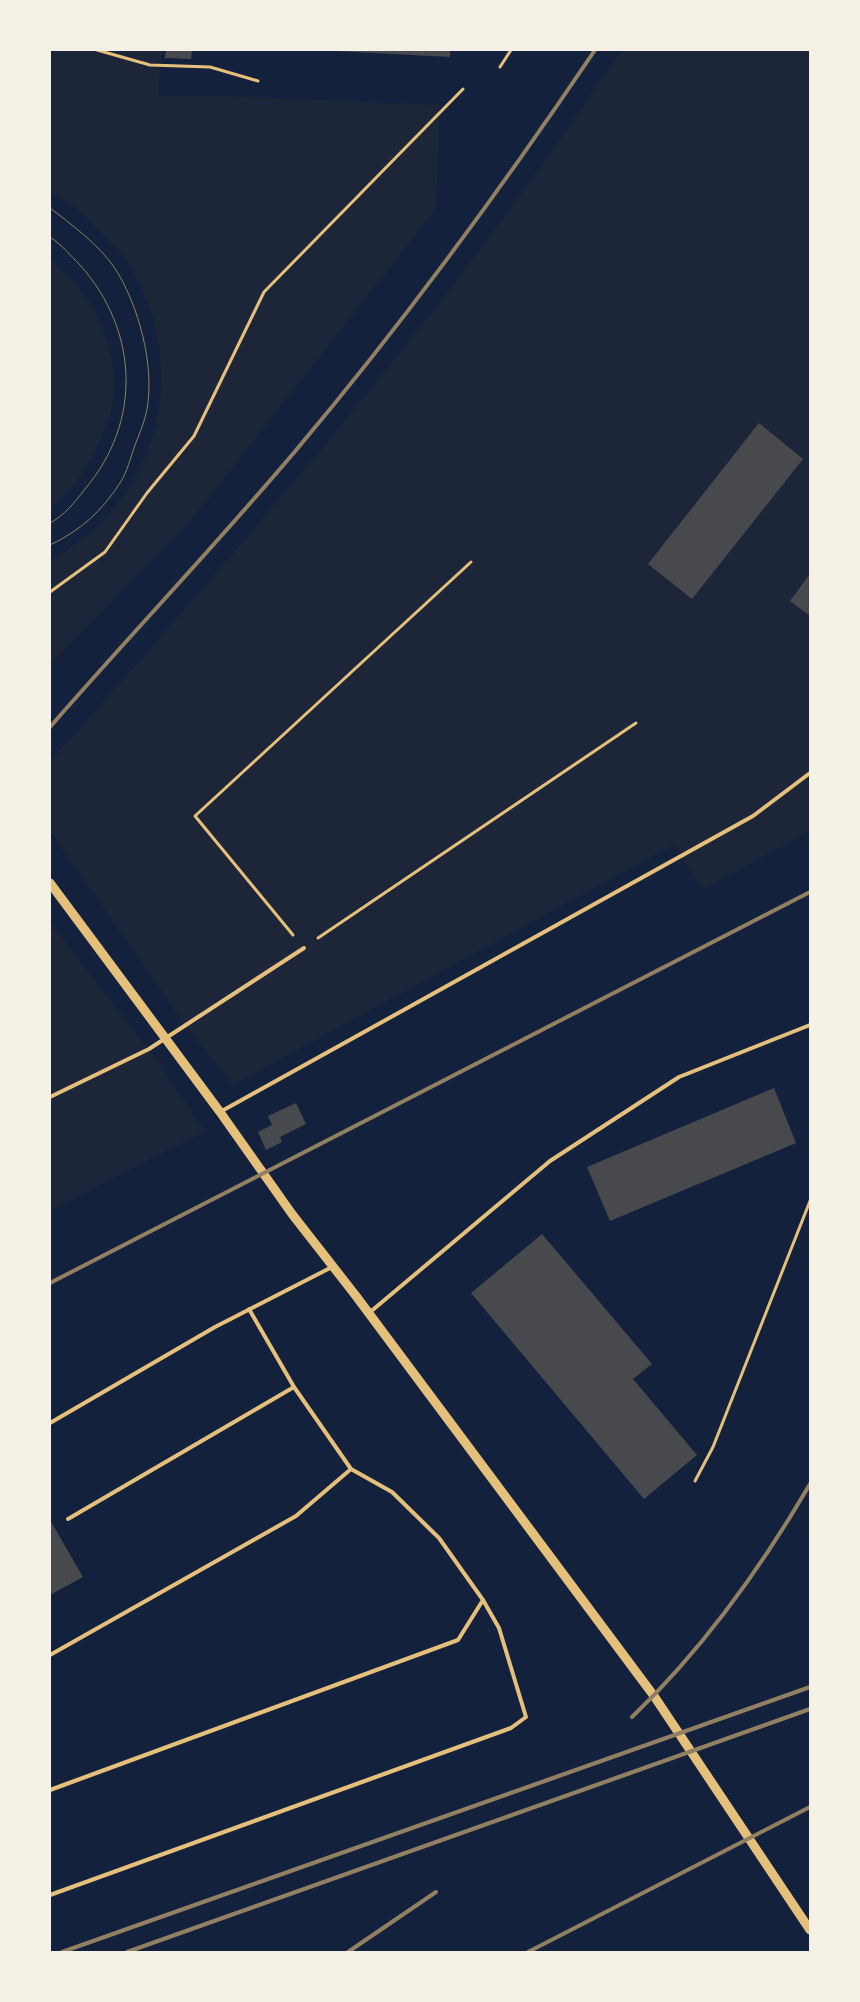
<!DOCTYPE html>
<style>
body{margin:0}
#map{position:relative;width:860px;height:2002px;overflow:hidden;background:#14213d;font-family:"Fira Sans",sans-serif}
canvas{display:block}
.frame{position:absolute;inset:0;border:51px solid #f6f1e7;pointer-events:none}
</style>
<div id="map">
<canvas width="860" height="2002"></canvas>
<div class="frame"></div>
</div>
<script>
const ctx = document.querySelector('canvas').getContext('2d');
ctx.lineJoin = 'round';
function fill(path, color) { ctx.fillStyle = color; ctx.fill(path, 'evenodd'); }
function strokePath(path, color, width, dash) { ctx.strokeStyle = color; ctx.lineWidth = width; ctx.lineCap = dash ? 'butt' : 'round'; ctx.setLineDash(dash || []); ctx.stroke(path); }
const green = new Path2D(`
 M50,50H162L158,96H229L440,105L436,209L189,523L50,664V560C161,502 194,365 126,260C121,252 112,245 106,237C89,220 72,203 50,192Z
 M621,50H810V831L704,889L695,879L675,844L233,1085L185,1025L50,831V761C109,697 166,631 223,565C365,401 501,231 621,50Z
 M50,260C58,267 68,275 75,283C102,313 120,365 112,405C109,421 102,436 95,451C86,471 69,496 50,507Z
 M50,923L149,1049L205,1131L50,1211Z`);
const building = new Path2D(`
 M166,50H192L191,59L165,58Z
 M316,50H450V57Z
 M759,423L803,459L692,599L648,564Z
 M810,574V616L790,601Z
 M774,1088L796,1143L610,1221L587,1167Z
 M296,1103L306,1124L280,1137L282,1142L266,1150L258,1132L272,1125L268,1116Z
 M542,1234L652,1364L633,1379L697,1455L644,1499L471,1293Z
 M50,1520L83,1577L50,1595Z`);
const path = new Path2D(`
 M97,50L150,65L210,67L258,81
 M500,67L511,50
 M50,592L105,552L147,493L194,436L264,292L463,89
 M293,935L195,816L471,562
 M318,938L636,723
 M695,1481L713,1447L810,1201`);
const service = new Path2D(`
 M50,1097L149,1049L304,948
 M220,1112L753,816L810,773
 M369,1313L550,1161L679,1077L810,1025
 M50,1423L215,1327L332,1267
 M68,1519L294,1387
 M50,1655L296,1516L351,1469L294,1387L249,1309
 M50,1790L458,1640L483,1600L439,1538L392,1492L351,1469
 M50,1895L511,1728L526,1717L499,1628L483,1600`);
const tertiary = new Path2D(`
 M50,883L220,1112L292,1214L356,1296L654,1696L810,1930`);
const tram = new Path2D(`
 M50,208C71,224 99,245 114,267C138,303 155,365 147,409C145,420 140,433 135,445C131,457 127,472 120,483C102,511 80,531 50,545
 M50,237C62,245 70,255 80,265C139,331 142,422 85,489C74,503 65,515 50,523`);
const rail = new Path2D(`
 M50,727C131,634 217,544 297,449C404,322 502,188 595,50
 M50,1283L810,892
 M632,1717C702,1650 761,1568 810,1484
 M62,1952L810,1687
 M127,1952L810,1709
 M348,1952L436,1892
 M528,1952L810,1807`);
fill(green, '#1d2539');
fill(building, '#48494c');
strokePath(path, '#e5c07b', 3);
strokePath(service, '#e5c07b', 4);
strokePath(tertiary, '#e5c07b', 9);
strokePath(tram, '#918062', 1);
strokePath(rail, '#918062', 4);
</script>
